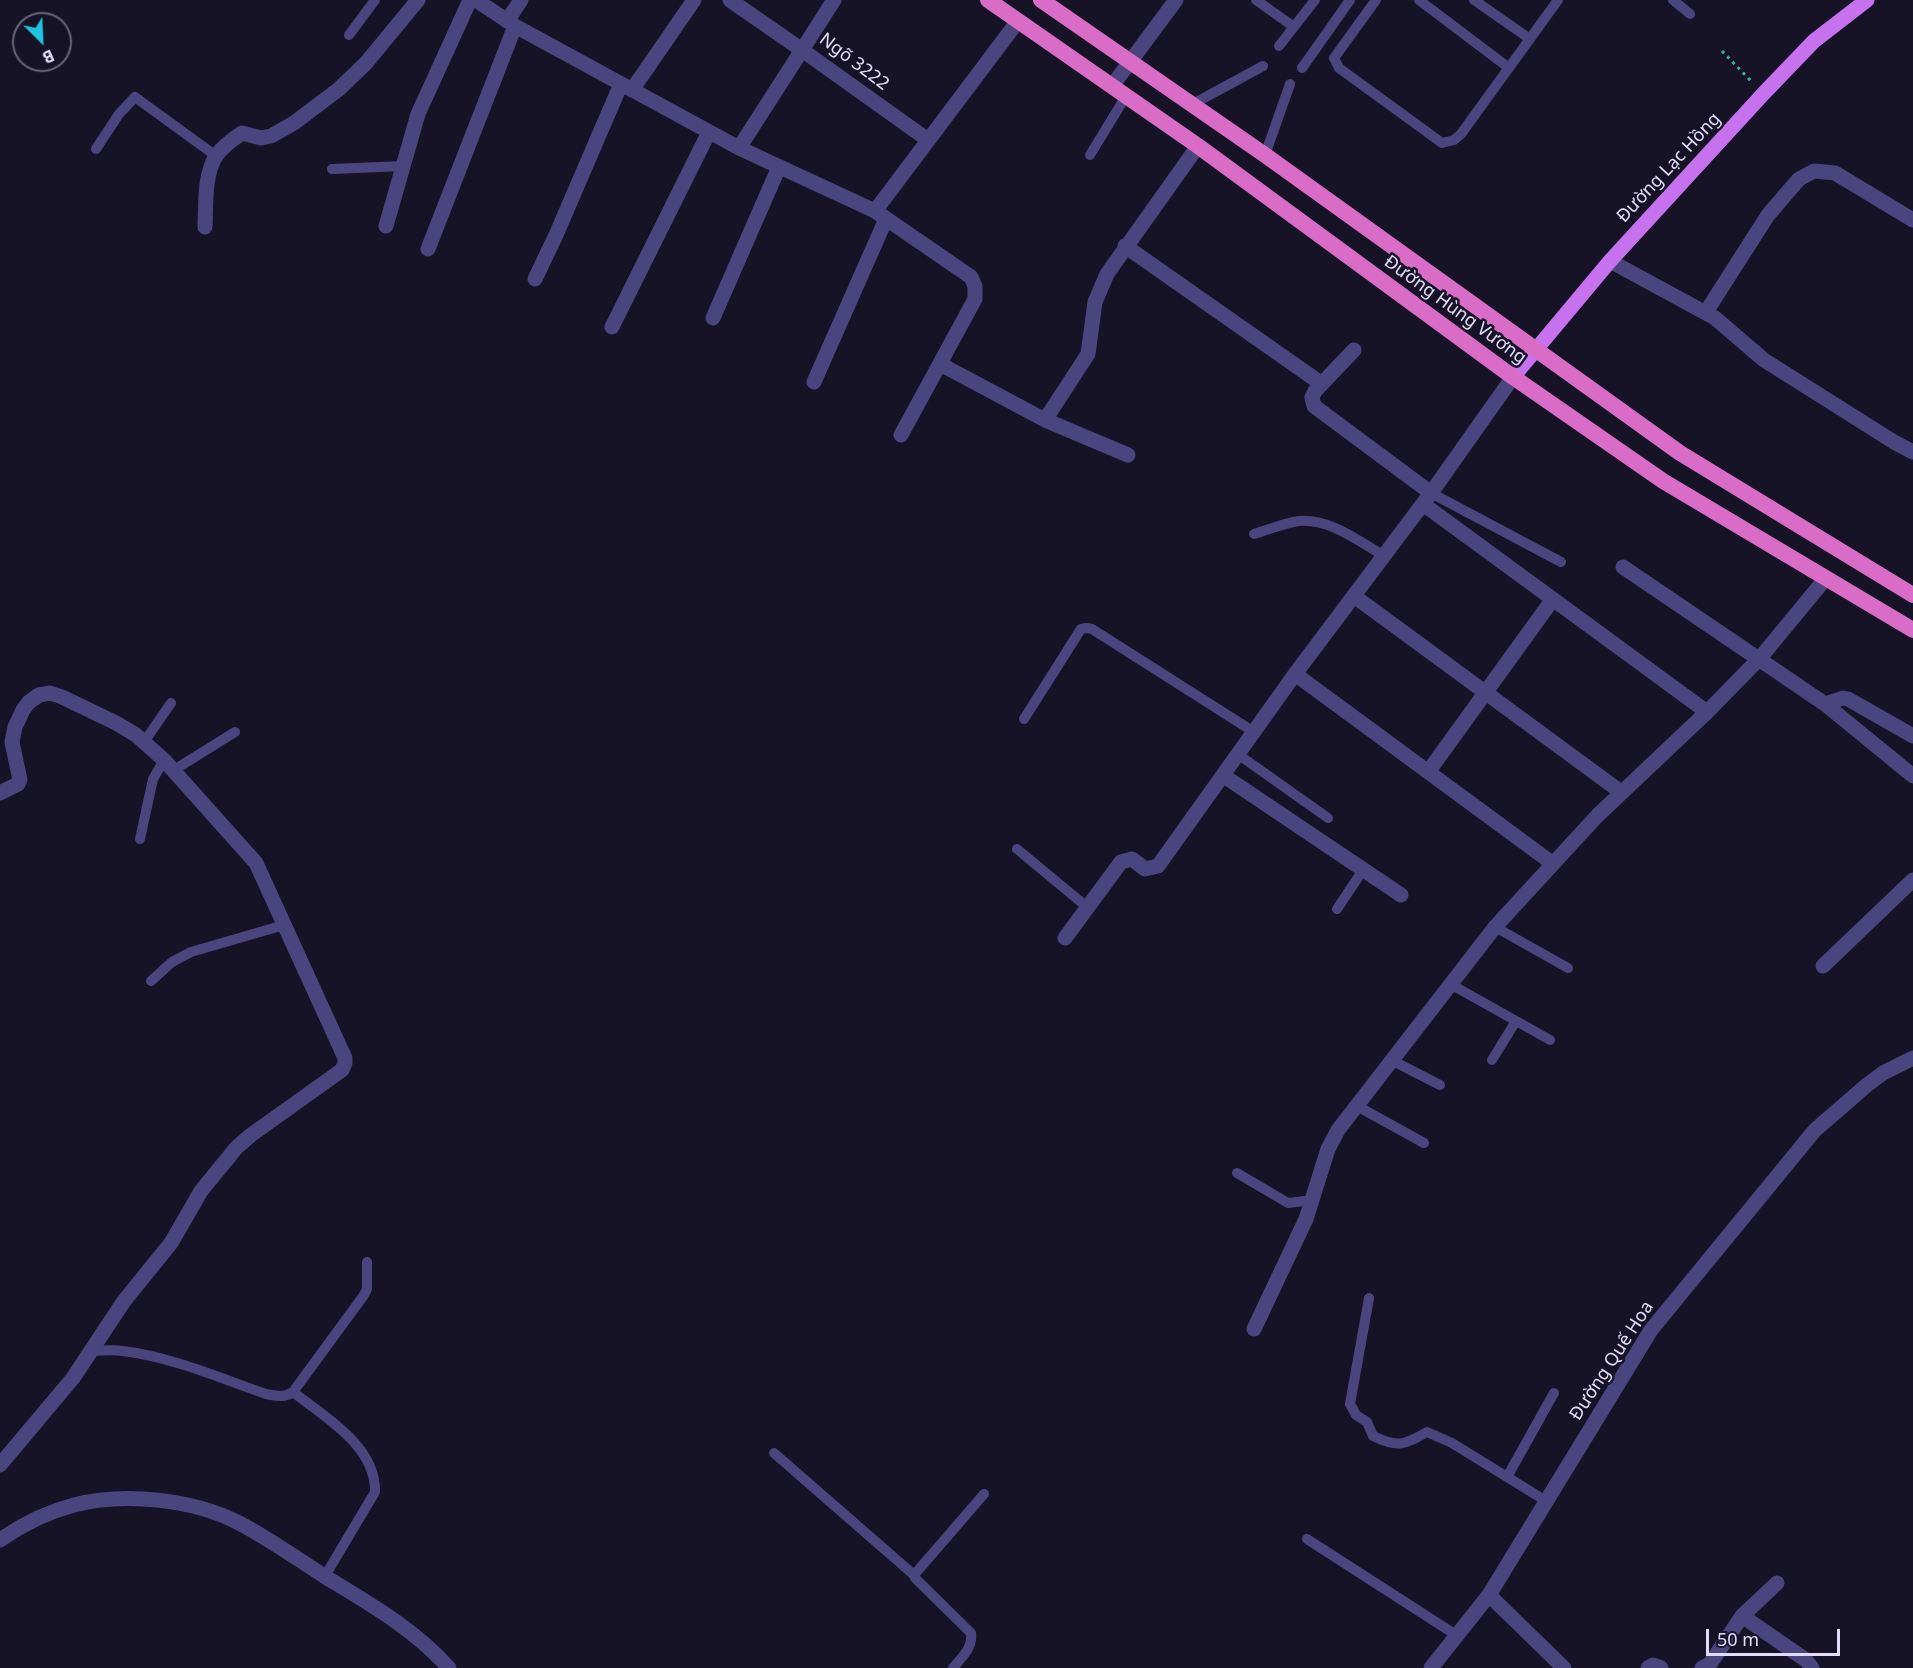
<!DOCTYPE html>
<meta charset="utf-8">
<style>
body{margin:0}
#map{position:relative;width:1913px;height:1668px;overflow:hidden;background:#171326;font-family:"Noto Sans",sans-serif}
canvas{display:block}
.north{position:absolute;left:12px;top:12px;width:60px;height:60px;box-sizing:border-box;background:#171326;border:2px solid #68637b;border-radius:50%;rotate:156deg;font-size:16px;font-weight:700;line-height:24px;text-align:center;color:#e2dcfa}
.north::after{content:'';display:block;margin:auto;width:21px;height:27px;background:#21c3e2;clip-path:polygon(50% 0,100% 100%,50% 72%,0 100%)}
.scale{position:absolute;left:1706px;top:1629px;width:134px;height:27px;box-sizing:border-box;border:3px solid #e2dcfa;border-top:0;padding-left:8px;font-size:18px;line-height:21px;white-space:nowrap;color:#e2dcfa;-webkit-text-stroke:4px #171326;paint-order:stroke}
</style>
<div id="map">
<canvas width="1913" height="1668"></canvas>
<div class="north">B</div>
<div class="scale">50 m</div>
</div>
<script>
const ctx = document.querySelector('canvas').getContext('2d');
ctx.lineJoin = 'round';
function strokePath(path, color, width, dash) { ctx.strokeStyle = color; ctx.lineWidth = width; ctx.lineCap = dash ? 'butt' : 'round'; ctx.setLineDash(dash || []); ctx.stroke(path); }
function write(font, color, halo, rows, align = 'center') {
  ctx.font = font + ' "Noto Sans",sans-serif'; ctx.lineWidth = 5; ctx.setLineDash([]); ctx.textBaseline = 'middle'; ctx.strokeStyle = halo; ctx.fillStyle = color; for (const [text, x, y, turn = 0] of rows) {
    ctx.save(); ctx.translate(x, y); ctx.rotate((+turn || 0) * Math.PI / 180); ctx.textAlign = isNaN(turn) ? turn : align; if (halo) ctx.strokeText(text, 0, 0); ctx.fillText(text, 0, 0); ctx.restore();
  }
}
const path = new Path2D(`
 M1722,51L1752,82`);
const service = new Path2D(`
 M1256,0L1294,27
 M1376,0L1334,58L1339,68L1442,143L1454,140L1461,134L1558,0
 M1419,0L1509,68
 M1474,0L1530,39
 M1673,0L1690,14
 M349,35L375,0
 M1279,46L1315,0
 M1302,68L1350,0
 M1193,104L1263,66
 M96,149L119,114L135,97L216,156
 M1090,155L1126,96
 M1265,155L1290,84
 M332,169L404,166
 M1431,493L1561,562
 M1254,534C1268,530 1284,523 1299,521C1331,519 1357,540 1384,556
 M1024,719L1081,629L1086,628L1092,629L1254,732
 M144,742L171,703
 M1239,755L1328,818
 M174,770L235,732
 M140,839L153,779L164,760
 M1017,849L1087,907
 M1337,909L1363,870
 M1495,927L1568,968
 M151,981L172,962L191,952L284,925
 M1452,985L1550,1040
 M1492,1060L1516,1021
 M1393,1061L1440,1085
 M1357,1106L1424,1143
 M1237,1173L1288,1203L1313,1200
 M1369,1298L1350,1404L1356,1415L1367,1422L1373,1436C1398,1448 1404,1445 1427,1432L1452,1443L1546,1501
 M90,1351C101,1351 112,1349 123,1351C172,1357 220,1378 266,1394C277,1396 284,1398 293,1392L364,1295L367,1289V1262
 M293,1392C326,1418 376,1446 375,1492L325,1576
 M774,1453L914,1575
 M1507,1477L1554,1393
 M1307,1539L1456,1635
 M953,1668C962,1657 973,1648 971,1633L915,1578L914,1575L984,1494`);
const minor = new Path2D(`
 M476,0L515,26L739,148L875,211L971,277L975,286V299L901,435
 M730,0L802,50L739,148
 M834,0L802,50L928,140
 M507,21L521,0
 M1112,86L1176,0
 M632,90L694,0
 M875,211L1018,21
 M386,226L418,114L470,0
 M205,227C206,205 204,175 216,156C222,147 233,139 242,133L261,138L271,136L294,123L339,89L366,63L418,0
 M1125,246L1322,384
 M428,249L515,26
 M1610,261L1715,318L1764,360L1894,442L1913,452
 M535,279L556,235L621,84
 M1706,312L1768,215L1799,179L1814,171L1835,173L1913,220
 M713,318L779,167
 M612,327L709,132
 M1354,350L1315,391L1312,397L1314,406L1431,493
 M940,364L1045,420L1128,455
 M814,382L886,219
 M1045,420L1088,354L1095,302L1107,274L1198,146
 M1423,504L1707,712
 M1623,567L1825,704L1913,776
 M1354,596L1621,792
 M1295,674L1552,863
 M1825,704L1843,698L1848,699L1913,736
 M1428,772L1553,599
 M1224,776L1401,895
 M0,793L18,784L20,780L12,742L15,727L23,710L29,702L39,695L50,693L62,697L116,723L136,735L164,760L256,863L345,1058V1063L342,1070L251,1135L237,1147L201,1191L171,1243L124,1301L73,1378L0,1465
 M1065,938L1121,862L1132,859L1145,869L1158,866L1295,674L1431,493L1513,377
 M1823,966L1913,880
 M1254,1329L1306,1219L1328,1149L1338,1130L1495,927L1597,816L1707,712L1760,658L1826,578
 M0,1540C23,1524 47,1512 74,1505C124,1492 193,1499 239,1523C268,1538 296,1558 324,1576C370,1604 413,1628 449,1668
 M1489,1595L1564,1668
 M1742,1616L1806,1660L1812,1668
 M1648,1668L1653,1665L1661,1668
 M1702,1668L1710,1664L1742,1616L1777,1583`);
const tertiary = new Path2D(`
 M1431,1668L1489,1595L1651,1330L1815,1130L1867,1085L1883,1073L1913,1058`);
const primary = new Path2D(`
 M1513,377L1610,261L1764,93L1814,41L1867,0`);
const trunk = new Path2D(`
 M988,0L1198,146L1513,377L1663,481L1913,630
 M1041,0L1265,155L1680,453L1913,595`);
const streetNames = [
 ["Ngõ 3222",854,62,37],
 ["Đường Lạc Hồng",1669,168,-47],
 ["Đường Hùng Vương",1455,310,36],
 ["Đường Quế Hoa",1612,1361,-57]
];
strokePath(path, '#40abab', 3, [3, 4.5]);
strokePath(service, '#4a447f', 10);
strokePath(minor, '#4a447f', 15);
strokePath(tertiary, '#4a447f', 15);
strokePath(primary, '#c671ed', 15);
strokePath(trunk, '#d86cc6', 16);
write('18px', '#e2dcfa', '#171326', streetNames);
</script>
